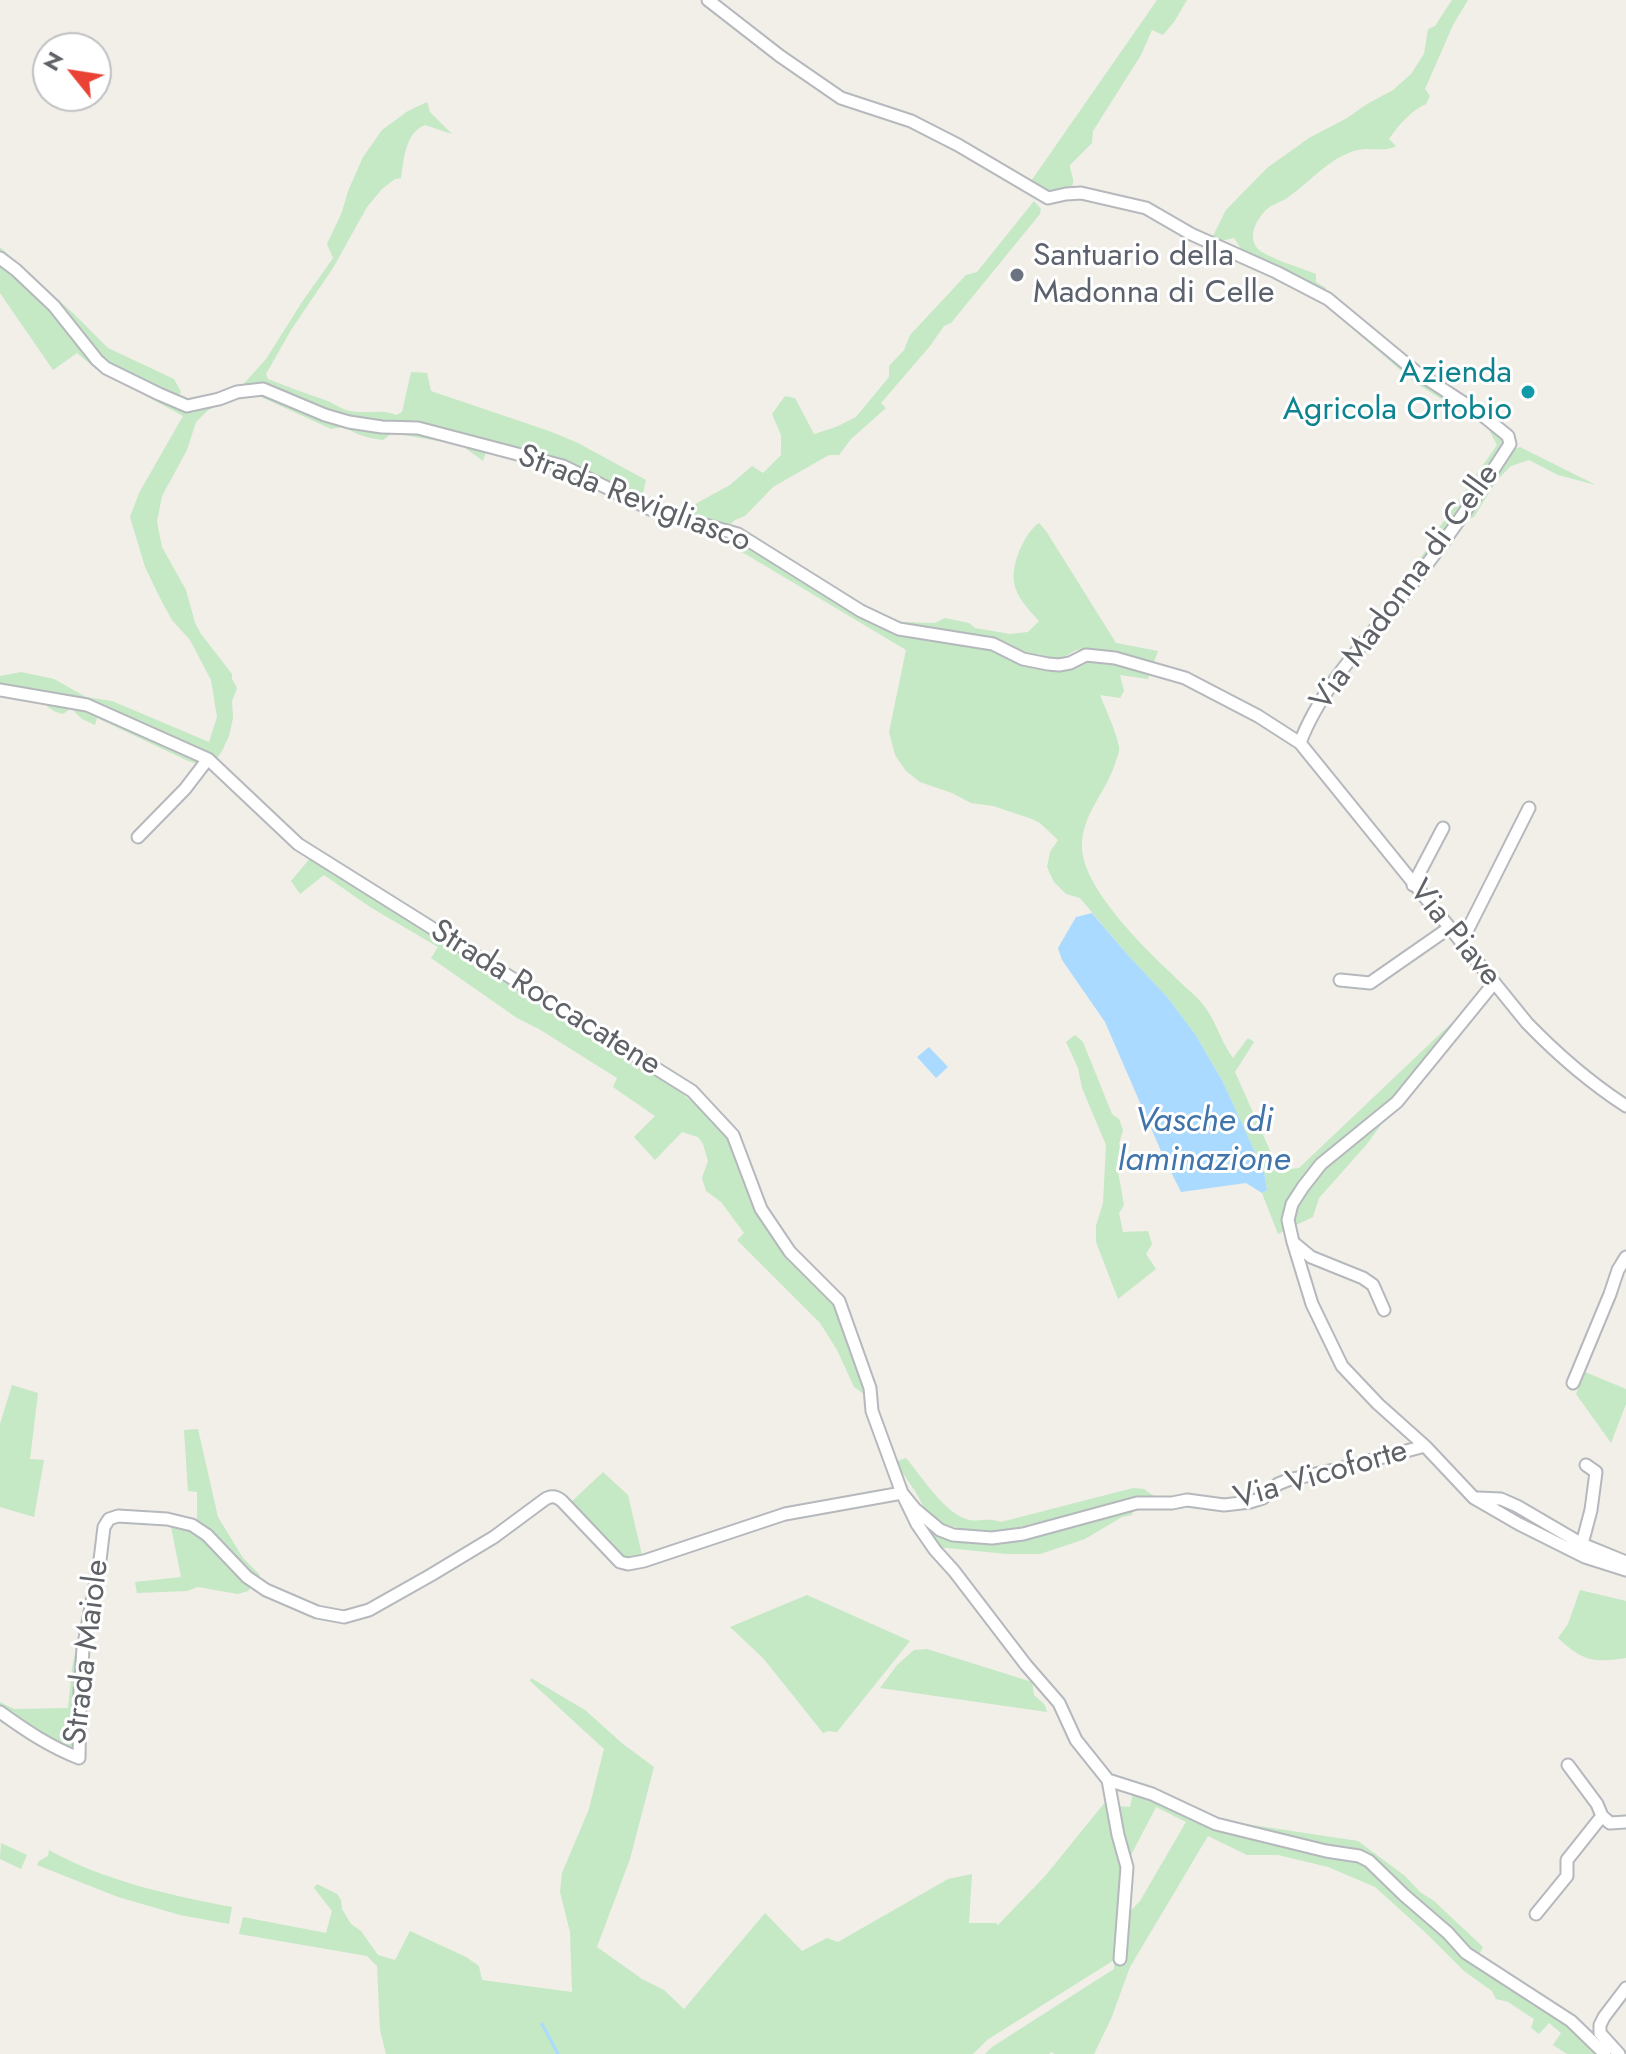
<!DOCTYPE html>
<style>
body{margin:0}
#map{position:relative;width:1626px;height:2054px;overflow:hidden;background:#f1efe8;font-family:Jost,sans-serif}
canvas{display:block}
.north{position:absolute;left:32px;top:32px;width:80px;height:80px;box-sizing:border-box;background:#fff;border:2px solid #bfc1c3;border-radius:50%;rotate:300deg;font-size:22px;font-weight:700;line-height:32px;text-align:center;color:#5f6368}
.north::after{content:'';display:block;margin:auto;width:28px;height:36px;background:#ea4335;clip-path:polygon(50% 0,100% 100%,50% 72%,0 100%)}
</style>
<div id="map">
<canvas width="1626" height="2054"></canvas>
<div class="north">N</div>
</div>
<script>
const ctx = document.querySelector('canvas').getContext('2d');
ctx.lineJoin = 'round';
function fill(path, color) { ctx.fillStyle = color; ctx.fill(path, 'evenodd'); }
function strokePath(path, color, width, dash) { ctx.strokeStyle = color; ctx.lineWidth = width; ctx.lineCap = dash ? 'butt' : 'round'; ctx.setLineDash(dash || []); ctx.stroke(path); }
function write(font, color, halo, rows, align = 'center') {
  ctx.font = font + ' Jost,sans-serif'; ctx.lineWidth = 6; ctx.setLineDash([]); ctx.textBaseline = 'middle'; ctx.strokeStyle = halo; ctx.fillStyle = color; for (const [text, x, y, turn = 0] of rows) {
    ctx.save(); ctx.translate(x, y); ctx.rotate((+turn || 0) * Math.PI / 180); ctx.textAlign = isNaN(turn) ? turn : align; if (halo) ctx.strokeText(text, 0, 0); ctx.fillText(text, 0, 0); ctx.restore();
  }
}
const green = new Path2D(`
 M1157,0H1187L1174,22L1163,35L1152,30L1141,55L1093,131L1092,143L1070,165C1070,170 1072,174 1073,179C1075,192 1059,193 1048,196L1029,184Z
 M1452,0H1468L1453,25L1425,89L1430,96L1426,104C1410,111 1399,125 1389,139L1396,146C1384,153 1369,146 1354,151C1328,159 1309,183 1287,198C1281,202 1271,205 1266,210C1256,220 1247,237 1258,249C1266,257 1303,269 1316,274V282L1326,288L1325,293L1252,259L1242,250L1234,238L1221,241L1213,236L1226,210L1267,168L1309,138L1347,118L1367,104L1393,90L1411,74L1424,54L1428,29L1435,26Z
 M427,102L430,112L452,134L425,125C405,133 404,159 401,178L395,179L382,189L367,207L333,268L291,330L266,374L268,379C286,386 304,393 322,399C330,401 338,407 346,410C361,415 384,408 396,415L402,412L411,372L427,373L431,391L549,431L576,442L646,480L641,501L489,443L483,461L461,445L392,433L383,440C376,439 369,438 363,436C349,432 349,425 331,429L261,397L245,395L219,404L207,411L196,422L187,450L162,496L157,522L162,547L186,590L195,623L201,634L232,674V679L237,688L232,701L233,718L229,736L222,751L210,768L188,761L97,718L95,725L82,719L71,708L63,714C52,712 49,707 40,701C29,695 12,696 0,696V676L21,672L54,679L86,697L112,701L209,742L217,717L211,680L190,640L172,620L161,600L145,567L130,517L139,493L183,416L96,369L77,353L53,370L0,293V247L75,315L108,348L174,379L181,392L178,397L188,403L239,389L266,359L302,302L333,258L327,244L342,212L348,191L363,157L382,130L408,111Z
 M1034,201L1041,209L1040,214L951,323L944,326L930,346L881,403L886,408L851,439L839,455H829L773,487L745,516L735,520L728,526L689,518L690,511L697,503L730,485L752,466L763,473L781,455V435L772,414L785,396L795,398L814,434L836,427L856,417L889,377V366L904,350L910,335L966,275L977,272Z
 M1331,310L1497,429L1503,443L1502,451L1389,610L1384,607L1427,549L1430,541L1497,445L1488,428L1414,382Z
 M1520,447L1596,485L1558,475L1529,460L1511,466L1497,480L1474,517L1461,522L1509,451Z
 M1039,523L1046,531L1116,643L1158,651L1148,679L1120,675L1124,691L1120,698L1100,695C1105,707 1118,737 1119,747C1120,752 1116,759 1115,764C1105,794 1081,815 1082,848C1083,888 1144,948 1173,975C1184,987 1198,996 1207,1010C1217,1025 1222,1043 1233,1058L1248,1038L1254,1042L1235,1072L1272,1155L1281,1170L1299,1168L1460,1015L1461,1017L1393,1099L1301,1187L1288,1229L1278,1234L1262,1193L1267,1190L1264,1172L1223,1082L1195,1034L1168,998L1127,954L1080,898L1066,894L1054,882L1047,867L1050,852L1058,840L1040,823L1032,819L993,806L971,803L952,793L920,782L906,771L895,755L889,732L906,650L727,543L693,531L694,527L736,536L904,633V622L935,623L945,618L969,623L975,628L1010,634L1028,632L1039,621C1029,610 1016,597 1014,582C1011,564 1025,532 1039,523ZM1076,650L1099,653C1077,673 1055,670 1029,663L1037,654C1055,660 1059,661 1076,650Z
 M311,857L671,1084L719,1125L731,1143L761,1218L836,1302L868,1397L854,1387L837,1350L820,1323L737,1240L744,1233L721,1202L706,1191L702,1178L708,1161L703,1144L698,1137L682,1132L655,1160L634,1137L655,1116L613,1087L617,1078L539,1029L517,1018L431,958L438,947L370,907L324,875L300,894L291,881Z
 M1075,1035L1083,1042L1112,1114L1119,1119L1123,1130L1119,1144L1122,1151L1117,1166L1124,1205L1119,1213L1123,1232L1148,1231L1152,1244L1146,1254L1156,1269L1118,1299L1096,1242V1226L1103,1203L1106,1145L1082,1088L1078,1068L1066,1042Z
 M1389,1114L1367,1144L1319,1198L1313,1217L1292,1227L1294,1207L1324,1168Z
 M1585,1372L1626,1389V1404L1611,1443L1576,1394Z
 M12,1385L38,1393L30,1459L44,1460L34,1517L0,1507V1424Z
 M198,1429L218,1517L243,1558L260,1575L248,1591L238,1594L198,1587L187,1591L137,1593L135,1582L181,1577L170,1522L197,1525V1492L188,1491L184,1430Z
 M906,1458C922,1477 945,1514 969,1520C980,1522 987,1517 1001,1522L1133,1488L1144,1489L1154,1496L1136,1498L995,1533L970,1531L943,1524L926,1511L915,1491L895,1462Z
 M603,1472L628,1495L642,1555L626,1559L618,1555L569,1504Z
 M1134,1507L1132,1515L1122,1517L1085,1539L1040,1554H1007L936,1547L921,1522L920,1516L932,1530L991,1541Z
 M95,1562L77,1753L65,1749L0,1708V1702L14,1709L68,1708L72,1668L93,1564Z
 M1580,1590L1626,1601V1658C1592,1663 1583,1661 1558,1638L1568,1624Z
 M807,1595L910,1641L837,1732L828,1731L823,1733L763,1658L730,1627Z
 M927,1649L1032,1682L1034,1695L1045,1705L1047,1712L880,1688L897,1665L914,1650Z
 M531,1678L585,1710L623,1744L654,1767L630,1859L597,1947L642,1979L664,1990L684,2009L765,1913L802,1951L827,1938L838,1942L948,1879L972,1874L969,1923H996L998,1925L1046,1875L1106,1801L1123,1866L1121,1921L1140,1901L1186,1822L1156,1807L1131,1855L1124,1835L1117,1806L1130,1807L1133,1793L1159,1801L1215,1826L1348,1857L1368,1866L1462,1956L1570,2028L1600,2054H1567L1553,2045L1561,2033L1549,2023L1539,2034L1531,2028L1534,2019L1508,2002L1496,1999L1492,1991L1464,1971L1426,1933L1375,1887L1328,1867L1278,1855H1247L1208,1836L1130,1967L1111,2019L1094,2054H1054L1052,2052L1049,2054H985L992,2047L1114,1969V1960L987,2040L973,2054H386L380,2030L377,1966L367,1956L239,1934L243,1917L326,1933L332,1911L314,1888L317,1884L337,1894L341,1900L342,1909L351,1924L361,1931L378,1955L395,1960L410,1931L466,1957L479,1966L482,1980L572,1992L570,1932L560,1892L562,1873L589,1809L604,1749L530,1681Z
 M1226,1821L1358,1841L1405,1876L1420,1892L1434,1901L1483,1947L1477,1958L1371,1860L1220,1823Z
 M1,1843L27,1855L21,1869L0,1859Z
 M49,1850C101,1880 173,1896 232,1907L229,1924L180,1915L118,1897L37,1865L39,1861L48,1856Z`);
const water = new Path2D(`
 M1092,913L1127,954L1168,998L1195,1034L1223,1082L1264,1172L1267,1190L1262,1193L1246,1183L1181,1192L1164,1158L1105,1022L1062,960L1058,948L1076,917Z
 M929,1047L948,1067L936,1078L917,1057Z`);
const stream = new Path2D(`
 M542,2024L558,2054`);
const street = new Path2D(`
 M708,0L780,56L841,98L911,121L958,145L1048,198L1066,194L1081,193L1146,208L1191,234L1276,272L1328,299L1415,371L1481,414L1508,436L1510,444C1478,494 1445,542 1408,589C1371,635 1320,688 1300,743
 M0,258L16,270L54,306L97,360L106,368L159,394L187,406L219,399L237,392L263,389L325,415L349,422L382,427L418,428L563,466L654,511L738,534L861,611L899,629L993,644L1023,659L1048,664L1059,665L1070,663L1086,655L1115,658L1185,678L1258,716L1300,743L1527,1023C1557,1054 1589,1082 1626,1106
 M0,690L87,705L208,759L298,844L692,1091L733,1135L761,1209L790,1252L839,1301L870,1388L872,1411L902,1493L917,1524L935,1550L954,1571L1026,1665L1059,1703L1076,1740L1108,1780L1152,1794L1216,1824L1326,1851L1359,1856L1369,1861L1404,1895L1448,1933L1466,1953L1571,2021L1605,2054
 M138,837L185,789L208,759
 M1413,885L1443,828
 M1461,943L1529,808
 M1340,980L1370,983L1449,928
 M1494,983L1397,1102L1321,1164L1303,1187L1292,1204L1288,1220L1293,1242L1312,1304L1342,1366L1378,1404L1425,1446L1474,1498L1519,1524L1585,1557L1626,1570
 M1294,1243L1311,1257L1363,1278L1373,1285L1384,1310
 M1573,1383L1610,1294L1618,1270L1626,1257
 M1478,1498L1501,1499L1517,1506L1582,1544L1626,1562
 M1582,1544L1591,1510L1596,1472L1586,1465
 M0,1712C25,1730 50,1747 79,1758L80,1692L83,1649L100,1560L104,1527L109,1519L118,1516L167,1519L192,1525L207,1535L247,1577L266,1590L317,1612L344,1617L369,1610L431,1575L494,1537L544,1500C551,1495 556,1496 562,1501L620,1562L628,1564L644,1561L785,1514L902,1493L915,1509L940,1530L953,1535L992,1538L1023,1534L1137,1503H1172L1187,1500L1224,1505L1250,1502L1263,1498L1278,1484L1288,1480L1338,1469L1425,1446
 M1568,1765L1597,1804L1602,1816L1610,1823L1626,1822
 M1108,1780L1118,1835L1127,1867L1120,1959
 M1536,1914L1567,1876V1860L1602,1816
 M1619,2054L1600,2033V2025L1604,2017L1626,1988`);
const markers = [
 [1017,275,8,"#6b7280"],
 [1528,392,8,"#0f9aa8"]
];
const worshipNames = [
 ["Santuario della",1033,257],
 ["Madonna di Celle",1033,294]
];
const cultureNames = [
 ["Azienda",1512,374],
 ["Agricola Ortobio",1512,411]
];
const streetNames = [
 ["Strada Revigliasco",634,500,21],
 ["Via Madonna di Celle",1406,588,-54],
 ["Via Piave",1454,934,51],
 ["Strada Roccacatene",545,999,32],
 ["Via Vicoforte",1321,1476,-16],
 ["Strada Maiole",88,1652,-83]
];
const waterNames = [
 ["Vasche di",1204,1123],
 ["laminazione",1204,1162]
];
fill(green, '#c5e8c5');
fill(water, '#aadaff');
strokePath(stream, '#aadaff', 3);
strokePath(street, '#b5b8bc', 15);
strokePath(street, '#fff', 11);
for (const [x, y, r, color] of markers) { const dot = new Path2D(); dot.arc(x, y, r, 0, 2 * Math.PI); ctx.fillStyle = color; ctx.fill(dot); strokePath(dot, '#fff', 3); }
write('32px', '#5b616d', '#fff', worshipNames, 'left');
write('32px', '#0d838f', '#fff', cultureNames, 'right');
write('32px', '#5f6368', '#fff', streetNames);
write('italic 34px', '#4174aa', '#fff', waterNames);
</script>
